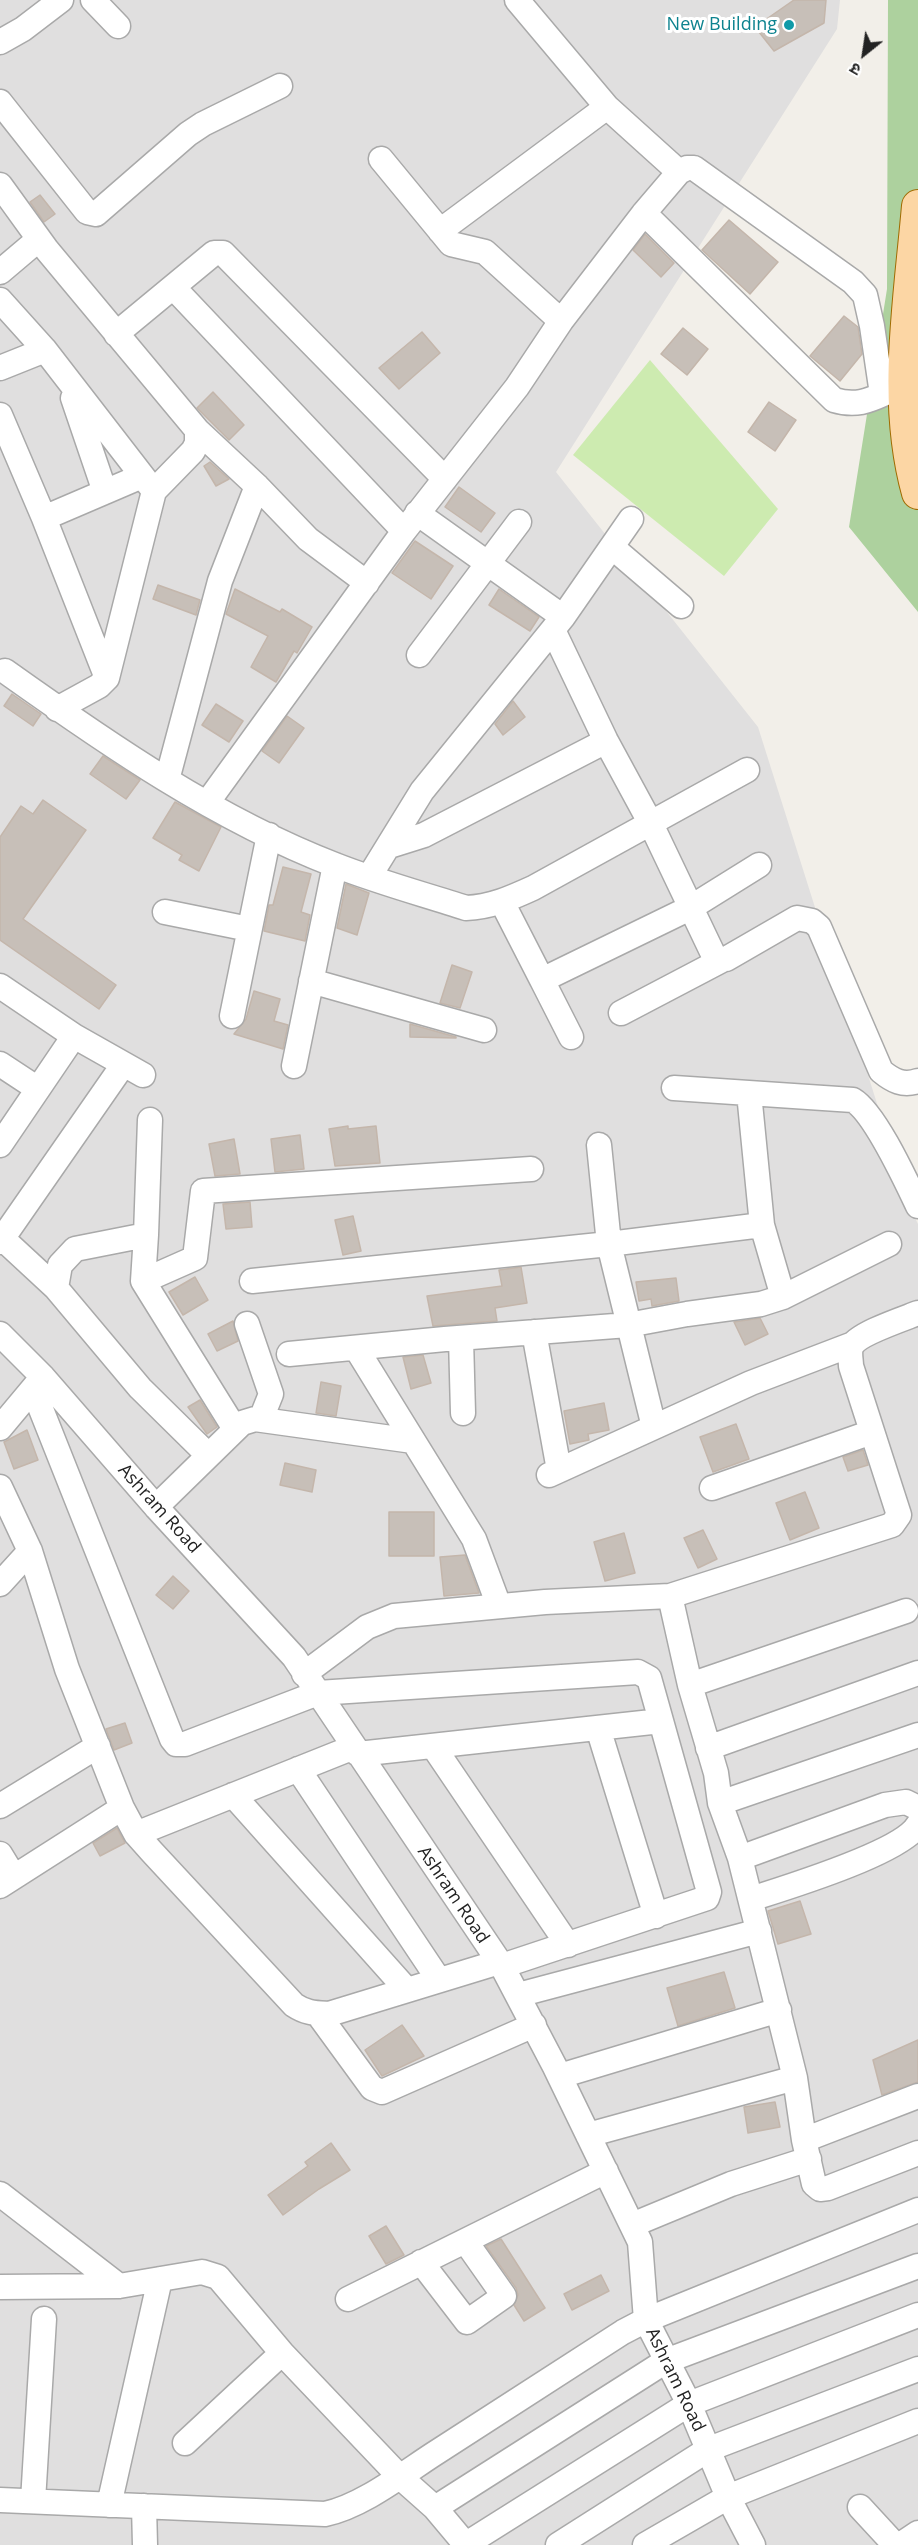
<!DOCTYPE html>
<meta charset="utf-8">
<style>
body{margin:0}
#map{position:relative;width:918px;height:2545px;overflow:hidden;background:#f2efe9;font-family:"Open Sans","Noto Sans Devanagari",sans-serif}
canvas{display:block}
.north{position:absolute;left:834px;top:24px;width:60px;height:60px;-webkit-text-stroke:4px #fff;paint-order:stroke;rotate:210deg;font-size:16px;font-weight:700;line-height:24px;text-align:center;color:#222}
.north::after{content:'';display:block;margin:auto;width:21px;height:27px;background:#222;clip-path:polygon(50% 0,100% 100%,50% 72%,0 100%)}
</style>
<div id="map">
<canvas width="918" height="2545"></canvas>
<div class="north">उ</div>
</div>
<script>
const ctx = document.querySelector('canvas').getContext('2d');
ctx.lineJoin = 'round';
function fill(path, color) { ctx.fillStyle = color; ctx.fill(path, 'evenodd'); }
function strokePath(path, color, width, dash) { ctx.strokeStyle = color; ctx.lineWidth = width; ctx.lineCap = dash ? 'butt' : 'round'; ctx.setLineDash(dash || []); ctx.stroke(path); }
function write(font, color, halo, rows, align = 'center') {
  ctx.font = font + ' "Open Sans",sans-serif'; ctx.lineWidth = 6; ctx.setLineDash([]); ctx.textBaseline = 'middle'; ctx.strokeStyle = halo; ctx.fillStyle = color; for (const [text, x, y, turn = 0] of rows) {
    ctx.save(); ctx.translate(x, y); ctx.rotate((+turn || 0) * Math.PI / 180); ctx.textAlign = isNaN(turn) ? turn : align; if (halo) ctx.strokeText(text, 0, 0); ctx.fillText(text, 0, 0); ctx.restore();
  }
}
const residential = new Path2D(`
 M0,0H840L837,29L556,472L758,727L910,1208L918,1224V2545H0Z`);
const grass = new Path2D(`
 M650,360L778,509L724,576L573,455Z`);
const forest = new Path2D(`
 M888,0H918V612L849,527L887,289Z`);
const building = new Path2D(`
 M794,0H826L824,23L774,51L755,27Z
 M40,195L55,214L44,222L30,202Z
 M729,220L778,262L750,294L702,250Z
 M645,234L674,263L661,277L633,250Z
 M844,316L858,327L862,354L840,381L810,356Z
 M683,328L708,349L687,375L661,354Z
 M422,332L440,353L399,389L379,368Z
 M213,392L244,425L229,440L197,408Z
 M769,402L796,420L775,451L748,432Z
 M210,462L229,479L216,486L204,466Z
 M459,487L495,513L481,532L445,507Z
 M415,541L453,566L431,599L392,573Z
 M158,585L200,600L196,615L153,599Z
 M235,589L280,612L282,609L312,627L297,653L294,651L276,682L251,667L268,636L226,614Z
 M499,589L539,617L530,631L489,605Z
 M12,694L41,714L33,726L4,706Z
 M513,701L525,717L503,735L495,724Z
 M216,704L243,721L229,742L202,725Z
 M287,716L304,728L279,763L262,751Z
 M103,756L140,780L126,799L90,774Z
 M43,800L86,830L23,919L116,985L99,1009L0,940V837L21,806L33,814Z
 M175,802L221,827L199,871L179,860L182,855L153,838Z
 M283,867L311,874L301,912L310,915L305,941L264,931L269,905H273Z
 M346,884L369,893L357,935L337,928Z
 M452,965L472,972L460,1008L440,1003Z
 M254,991L280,999L274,1021L288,1025L283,1049L234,1034L246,1019Z
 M410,1024L456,1037V1038L410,1037Z
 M348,1126V1129L376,1126L380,1163L335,1166L329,1129Z
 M300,1135L304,1169L275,1172L271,1139Z
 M234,1139L240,1174L215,1176L209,1144Z
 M250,1202L252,1227L226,1229L223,1204Z
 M353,1216L361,1251L343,1255L335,1220Z
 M521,1267L527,1303L495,1308L497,1321L433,1326L427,1296L502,1286L499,1270Z
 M195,1277L208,1300L183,1315L169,1292Z
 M676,1278L679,1301L652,1306L651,1299L639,1301L636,1282Z
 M760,1318L768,1334L745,1345L734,1322Z
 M233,1321L238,1341L217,1351L208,1334Z
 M423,1355L431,1383L411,1389L403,1357Z
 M321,1382L341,1386L336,1416L316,1413Z
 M200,1400L217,1427L207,1434L188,1407Z
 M604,1403L609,1430L588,1434L589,1440L570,1444L564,1411Z
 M736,1424L749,1459L713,1472L700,1437Z
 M27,1430L38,1460L14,1469L4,1442Z
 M863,1450L868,1465L848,1471L843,1457Z
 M285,1463L316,1470L312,1492L280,1485Z
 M805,1492L819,1528L790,1540L776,1503Z
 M389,1512H434V1556H389Z
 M703,1530L717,1559L698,1568L684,1538Z
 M624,1533L635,1573L605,1581L594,1542Z
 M465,1555L479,1593L444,1596L440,1557Z
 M173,1576L189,1591L173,1609L156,1595Z
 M125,1723L132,1743L114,1750L106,1729Z
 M117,1828L125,1843L100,1856L93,1843Z
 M800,1901L811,1934L778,1944L768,1911Z
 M724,1972L735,2008L678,2026L667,1988Z
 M402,2025L424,2056L382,2076L365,2050Z
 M918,2040V2082L882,2095L873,2060Z
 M775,2102L780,2127L748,2133L744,2107Z
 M331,2143L350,2170L319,2189L283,2215L268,2195L308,2166L305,2162Z
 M386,2226L404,2255L386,2264L369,2236Z
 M501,2239L545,2308L524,2321L514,2305L518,2295L516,2288L486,2246Z
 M601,2275L609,2291L572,2310L564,2294Z`);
const minor = new Path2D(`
 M93,0L118,26
 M517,0L607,107L679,172
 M0,42L23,29L61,0
 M0,102L87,212L96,214L188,134L203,124L280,86
 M381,159L451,244L485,252L561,321
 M0,185L47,250L197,430V443L193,451L154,491
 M644,213L834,400C860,408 873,398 897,388
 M440,231L607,107
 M0,272L39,239
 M173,287L404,531
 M0,300L45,350L154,491L107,678L99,686L57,709
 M116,334L214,253H223L445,479
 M0,368L45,350
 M73,398L105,492
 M0,415L44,518L107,678
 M197,430L257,486L308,539L367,583
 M417,513L563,617
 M44,518L142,476
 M612,547L681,606
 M553,630L606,741L651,824L714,956L718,959H726L797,918L812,921L819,927L881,1071C893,1081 903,1086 918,1081
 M419,655L519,522
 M5,671C109,745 216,819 335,865C378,882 423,894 466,908C491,907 511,898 533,888L747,770
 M167,780L220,581L257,486
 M207,803L404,531L517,387L561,321L644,213L679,172L687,168H694L853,282L865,295L872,326L882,394
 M389,846L424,835L606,741
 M369,877L422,791L563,617L631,519
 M502,902L542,980L690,908L759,865
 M165,912L249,929
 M542,980L571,1037
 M311,981L484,1030
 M0,986L74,1036L143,1075
 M621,1013L722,960
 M232,1016L269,835
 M0,1064L38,1089
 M294,1066L335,865
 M674,1088L853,1100C875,1113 906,1181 918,1206
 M749,1093L762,1225L783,1297
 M150,1120L146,1235L75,1249L60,1265L56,1288L140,1388L208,1455
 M0,1145L74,1036
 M599,1145L609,1244L654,1427
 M146,1235L143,1281L235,1429
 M3,1239L56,1288
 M0,1242L123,1065
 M143,1281L195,1258L203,1191L531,1169
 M252,1281L609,1244L762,1225
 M247,1324L271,1394L261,1419
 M534,1332L559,1470
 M0,1334L43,1377L156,1507L294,1657L502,1966L555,2067L640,2242L646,2320L689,2404L728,2497L753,2545
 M461,1338L463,1413
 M356,1348L474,1539L499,1606
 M289,1354L445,1339L628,1325L687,1314L761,1304L783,1297L889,1244
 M33,1389L172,1739L176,1744H185L318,1693L638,1672L649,1678L709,1892L707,1898L502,1966
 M0,1428L41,1379
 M549,1475L751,1383L853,1344
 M0,1487L30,1551L67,1669L122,1808L0,1886
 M712,1488L872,1432
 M156,1507L242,1423L255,1419L413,1441
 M0,1584L30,1551
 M670,1596L690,1685L716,1773L720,1803L740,1858L795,2078L804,2140L814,2184L820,2189L828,2188L918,2153
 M304,1674L367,1627L394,1616L545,1602L670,1596L892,1525L899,1515L851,1366C851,1360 849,1353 851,1347C857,1334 903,1319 918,1313
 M690,1685L906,1611
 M598,1728L656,1916
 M433,1746L568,1945
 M708,1748L918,1673
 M358,1754L661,1721
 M298,1769L439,1980
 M233,1795L407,1990
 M720,1803L918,1735
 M0,1806L98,1746
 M122,1808L136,1834L152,1852L294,2005C306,2013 315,2013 329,2014L499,1962
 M136,1834L354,1747
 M0,1854L14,1877
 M740,1858L885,1805L906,1802L918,1808
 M751,1899C785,1888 901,1853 918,1825
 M518,1995L759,1931
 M318,2014L372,2088L382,2092L534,2025
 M560,2076L779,2010
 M588,2135L795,2078
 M804,2140L918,2096
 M0,2194L119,2286
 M632,2225L731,2184L809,2159
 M421,2262L467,2322L504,2296L466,2242
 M0,2287L119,2286L202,2272L218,2277L282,2353L399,2476L435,2508L466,2545
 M348,2299L606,2171
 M185,2443L282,2353
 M0,2500L325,2514C363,2506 404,2473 437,2452C499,2412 561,2372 623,2332L646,2320L918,2210
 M33,2501L44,2319
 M109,2505L160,2279
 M144,2506L145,2545
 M860,2507L895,2545
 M435,2508L666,2361L918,2266
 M465,2545L689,2404L918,2315
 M558,2545L709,2449L918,2369
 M645,2545L728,2497L918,2421
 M900,2545L918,2533`);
const major = new Path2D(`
 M918,206C910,300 892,400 918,493`);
const markers = [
 [789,25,6,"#0f9aa8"]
];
const cultureNames = [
 ["New Building",777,25]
];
const streetNames = [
 ["Ashram Road",159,1509,48],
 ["Ashram Road",453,1895,56],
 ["Ashram Road",675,2380,64]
];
fill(residential, '#e0dfdf');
fill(grass, '#cdebb0');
fill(forest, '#add19e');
fill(building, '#c7bfb8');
strokePath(building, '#c4b6ab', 1.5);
strokePath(minor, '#a9a9a9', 27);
strokePath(major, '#a06b00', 34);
strokePath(minor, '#fff', 24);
strokePath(major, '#fcd6a4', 32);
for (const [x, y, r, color] of markers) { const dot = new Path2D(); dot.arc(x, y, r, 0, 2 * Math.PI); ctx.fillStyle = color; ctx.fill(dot); strokePath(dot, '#fff', 2); }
write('18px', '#0d838f', '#fff', cultureNames, 'right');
write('18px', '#222', '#fff', streetNames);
</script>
